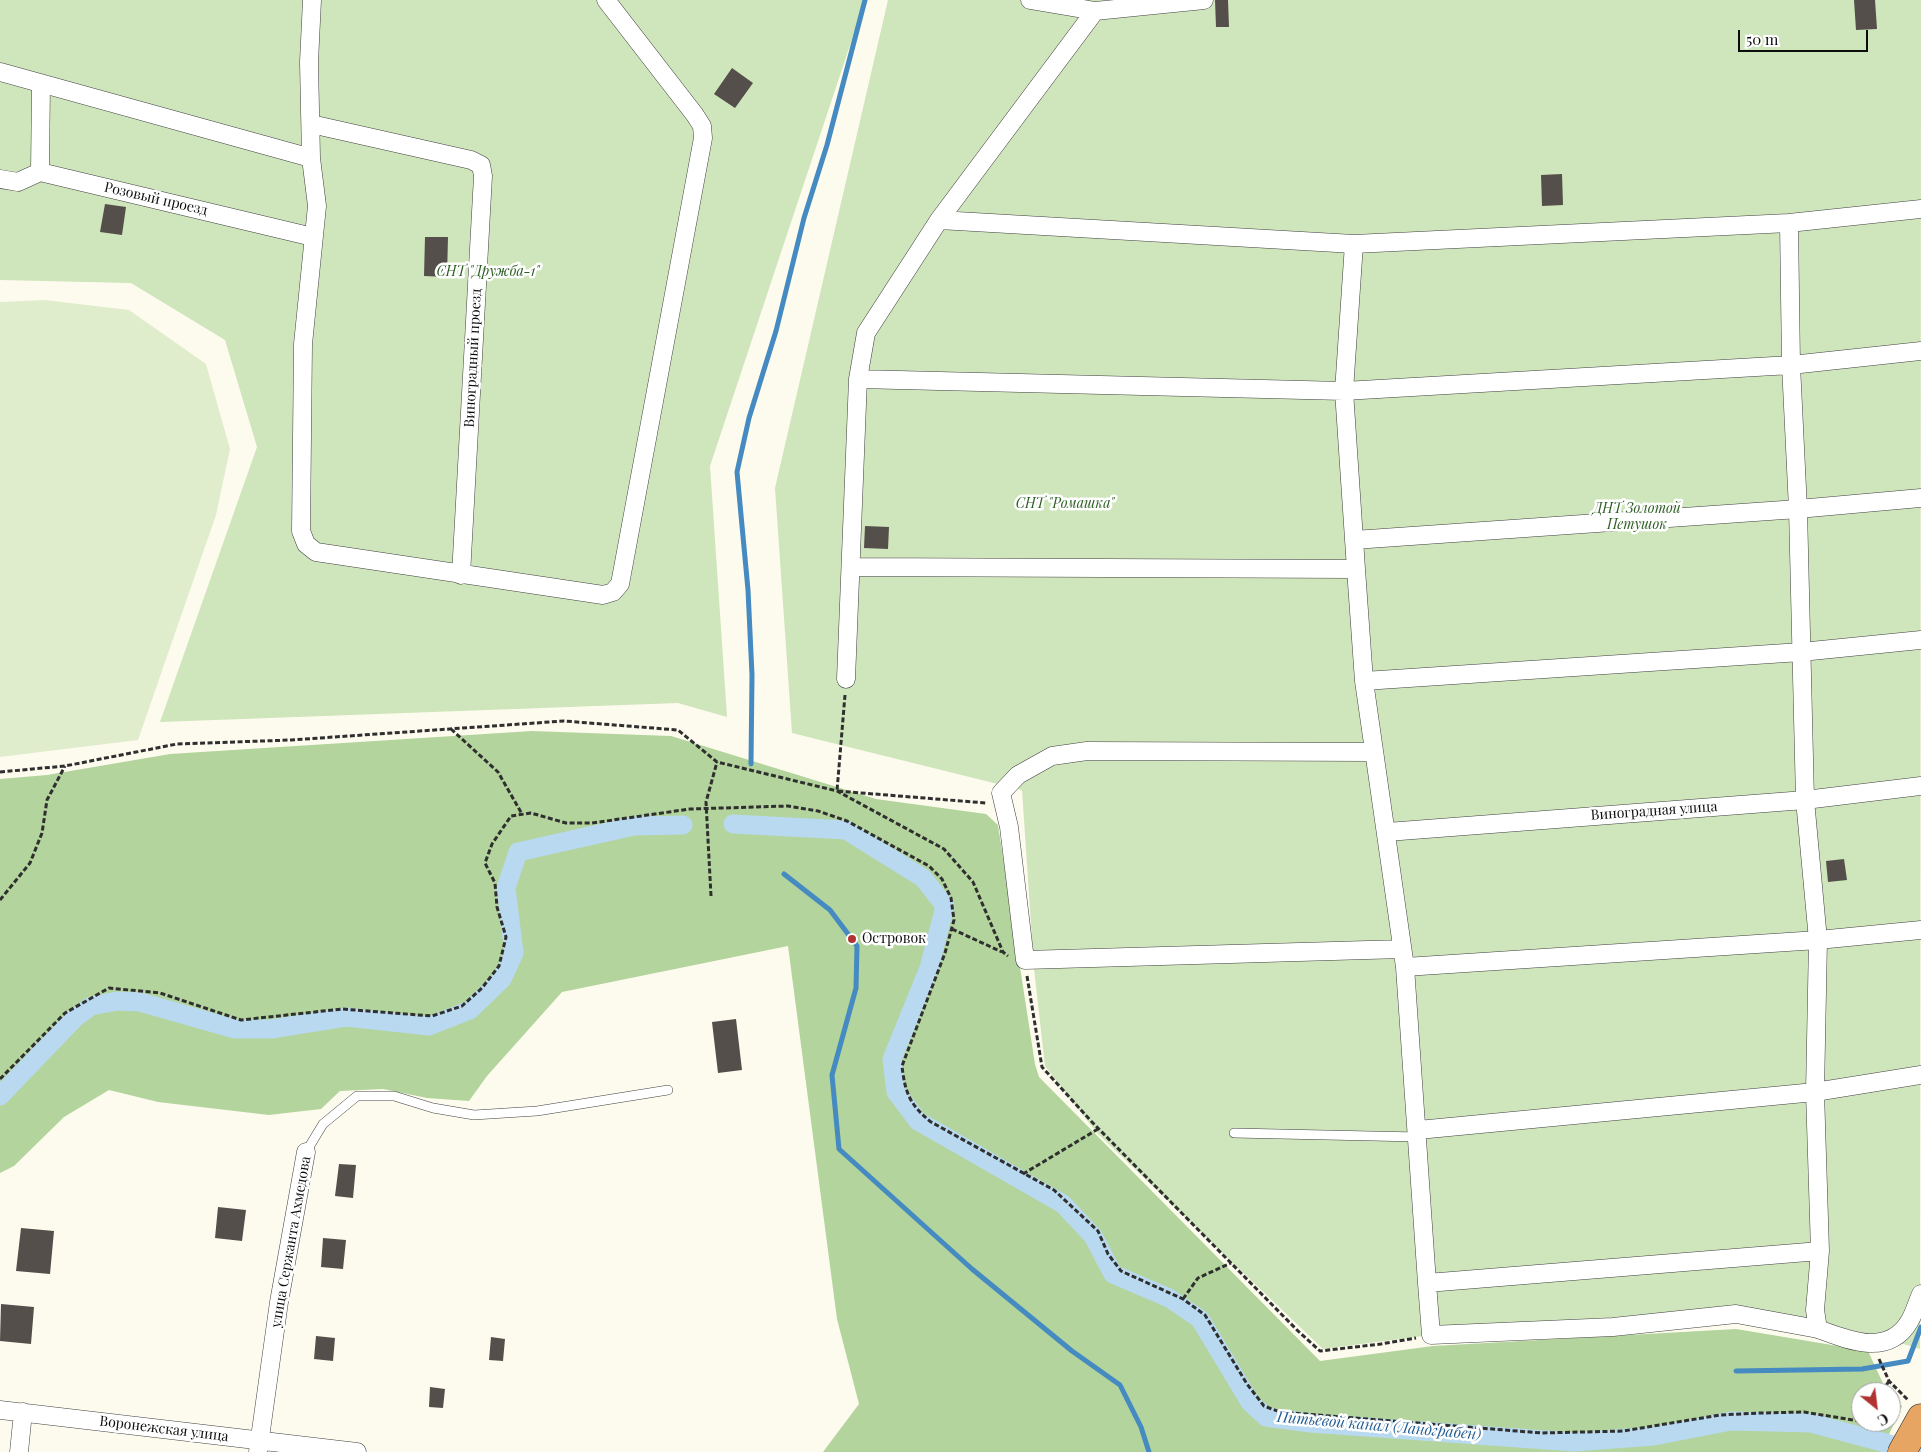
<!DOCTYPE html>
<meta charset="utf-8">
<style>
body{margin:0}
#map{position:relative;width:1921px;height:1452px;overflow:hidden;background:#fdfbee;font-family:"Playfair Display",serif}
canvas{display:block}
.north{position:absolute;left:1851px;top:1382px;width:50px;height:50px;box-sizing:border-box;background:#fff;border:1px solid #9e9e9e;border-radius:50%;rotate:151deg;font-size:14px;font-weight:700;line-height:20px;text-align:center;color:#0d0d0d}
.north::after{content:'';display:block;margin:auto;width:18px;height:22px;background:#b03233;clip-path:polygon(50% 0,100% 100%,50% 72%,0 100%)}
.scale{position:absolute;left:1738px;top:30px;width:130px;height:22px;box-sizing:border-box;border:2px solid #0d0d0d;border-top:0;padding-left:6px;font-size:15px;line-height:18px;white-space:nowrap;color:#0d0d0d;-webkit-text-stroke:4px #fff;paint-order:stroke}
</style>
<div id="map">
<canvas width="1921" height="1452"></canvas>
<div class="north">С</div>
<div class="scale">50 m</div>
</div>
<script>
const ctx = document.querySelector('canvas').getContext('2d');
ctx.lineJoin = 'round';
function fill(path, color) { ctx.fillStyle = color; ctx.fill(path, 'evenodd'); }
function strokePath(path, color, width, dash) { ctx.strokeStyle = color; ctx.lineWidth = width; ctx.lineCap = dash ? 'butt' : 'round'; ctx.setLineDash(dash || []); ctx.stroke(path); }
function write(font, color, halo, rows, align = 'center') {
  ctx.font = font + ' "Playfair Display",serif'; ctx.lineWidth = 5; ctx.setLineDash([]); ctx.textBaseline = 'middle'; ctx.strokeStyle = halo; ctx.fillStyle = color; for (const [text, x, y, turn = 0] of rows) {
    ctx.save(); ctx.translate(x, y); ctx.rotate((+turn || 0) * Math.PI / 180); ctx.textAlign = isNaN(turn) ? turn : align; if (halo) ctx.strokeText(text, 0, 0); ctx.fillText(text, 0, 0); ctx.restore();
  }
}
const green = new Path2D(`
 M0,0H865L710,466L727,717L678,703L160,722L257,447L225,340L131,283L0,280Z
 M888,0H1921L1920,1349L1890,1340L1737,1320L1431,1335L1323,1349L1096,1132L1045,1066L1034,969L1022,790L792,733L775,488Z`);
const forest = new Path2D(`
 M532,731L671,736L876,799L986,814L998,825L1035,1064L1039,1077L1320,1361L1433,1346L1736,1329L1868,1351L1887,1392H1861V1422H1891V1396L1902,1406L1881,1452H823L859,1404L837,1319L788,946L562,992L487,1076L469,1101L427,1098L383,1089L340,1091L321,1109L269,1115L158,1102L109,1090L64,1117L14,1166L0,1173V779L47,775L170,754Z`);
const pitch = new Path2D(`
 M45,300L129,310L206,364L230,449L216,515L138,740L0,757V302Z`);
const stream = new Path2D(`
 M751,764L752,675L748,590L737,472L749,418L776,331L804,218L827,145L865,0
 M784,874L830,910L857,946L856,988L832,1075L839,1149L972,1269L1072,1351L1120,1385L1141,1427L1149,1452
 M1736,1371L1862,1369L1908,1361L1921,1327`);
const canal = new Path2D(`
 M733,824L846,830L923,878L945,906L929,968L892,1059L896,1092L918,1121L1063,1204L1093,1236L1113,1274L1169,1298L1200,1319L1250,1402L1266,1417L1310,1423L1574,1442L1654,1436L1731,1421L1811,1423L1919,1452
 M0,1096L75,1018L91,1006L117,1001L140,1002L235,1029H271L346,1017L429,1026L470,1010L502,979L514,953L506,888L518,852L634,826L683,825`);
const building = new Path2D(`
 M1215,0H1228L1229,27H1216Z
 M1854,0H1875L1877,29L1856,30Z
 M732,68L753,83L735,108L714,94Z
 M1562,174L1563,205L1542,206L1541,175Z
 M105,204L126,207L122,235L100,232Z
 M425,237H448L447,277L424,276Z
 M865,526L889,527L888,549L864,548Z
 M1844,859L1847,880L1828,882L1826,861Z
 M736,1019L742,1070L718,1073L712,1022Z
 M339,1164L356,1165L353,1198L335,1196Z
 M218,1207L246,1210L242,1241L215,1238Z
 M21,1228L54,1231L50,1274L16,1271Z
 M323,1238L346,1240L343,1269L321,1267Z
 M1,1304L34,1307L31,1344L0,1341Z
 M316,1336L335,1338L333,1361L314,1359Z
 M491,1337L505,1339L503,1361L489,1360Z
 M430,1387L445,1389L443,1408L429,1407Z`);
const path = new Path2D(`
 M845,695L837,791L986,803
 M451,729L498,772L522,814
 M0,772L65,766L177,744L291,740L564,721L678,730L717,762L837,791L944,849L973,882L1003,952L1008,956
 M711,896L706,802L717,762
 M0,900L30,863L42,833L47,800L65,766
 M952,929L1002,952
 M1027,976L1042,1067L1091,1121L1298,1331L1320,1351L1381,1344L1416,1338
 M0,1079L65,1013L109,988L160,993L241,1020L342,1009L432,1016L462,1006L482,988L499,966L506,937L497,907L495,883L485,863L492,844L511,816L531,813L566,823H592L690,809L788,806L818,811L847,821L929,866L942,879L951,898L954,920L945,953L902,1066C905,1093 910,1105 931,1122L1054,1190L1098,1231L1108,1254L1121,1271L1183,1299L1205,1315L1247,1384L1264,1406L1280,1412L1542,1433L1623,1431L1720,1415L1761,1413L1804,1412L1865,1422
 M1023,1174L1098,1129
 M1183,1299L1198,1278L1231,1263
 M1879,1359L1889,1381L1908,1400
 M1882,1392L1889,1381`);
const lane = new Path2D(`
 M1234,1133L1418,1137
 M306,1152L323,1124L357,1096H394L433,1108L474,1115L537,1111L668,1090`);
const street = new Path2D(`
 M312,0L309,62L311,158L317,206L303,344L301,531L306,544L316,552L603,595L613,592L620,584L703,138L702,126L695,115L606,0
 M1030,0L1095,11L1204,0
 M1095,11L939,220L1354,244L1789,223
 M0,72L311,158
 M311,124L471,160L481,165L483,176L461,575
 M40,172L41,83
 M0,179L18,182L40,172L313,237
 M1354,244L1344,391L1356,569L1364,681L1405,967L1427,1283L1820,1251L1815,1092L1818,940L1805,800L1798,509L1791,365L1921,351
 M858,379L1344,391L1791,365L1789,223L1921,209
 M1354,540L1798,509L1921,498
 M852,567L1356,569
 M846,679L858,379L866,333L939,220
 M1364,681L1801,652L1921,640
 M1373,752L1087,751L1052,756L1018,775L1001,793L1009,827L1025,960L1402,949
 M1387,832L1805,800L1921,786
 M1405,967L1818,940L1921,930
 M1418,1130L1815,1092L1921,1075
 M1820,1251L1815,1310L1818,1329C1848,1340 1888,1357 1909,1322C1914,1314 1917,1303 1921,1294
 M1427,1283L1431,1335L1613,1327L1736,1314L1818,1329
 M0,1410L357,1452
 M19,1452L23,1412
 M258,1452L279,1302L306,1152`);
const highway = new Path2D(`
 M1902,1452L1921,1418`);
const markers = [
 [852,939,5,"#b03233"]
];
const streetNames = [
 ["Розовый проезд",156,199,13],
 ["Виноградный проезд",473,358,-87],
 ["Виноградная улица",1654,811,-4],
 ["улица Сержанта Ахмедова",291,1242,-80],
 ["Воронежская улица",164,1429,7]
];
const parkNames = [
 ["СНТ \"Дружба-1\"",488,272],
 ["СНТ \"Ромашка\"",1065,504],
 ["ДНТ Золотой",1637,509],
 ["Петушок",1637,525]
];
const poiNames = [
 ["Островок",862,939]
];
const waterNames = [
 ["Питьевой канал (Ландграбен)",1379,1426,5]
];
fill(green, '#cfe5bb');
fill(forest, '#b3d49c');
fill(pitch, '#e0edcc');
strokePath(stream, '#458ac0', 5);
strokePath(canal, '#b8d9f0', 19);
fill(building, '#544f4a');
strokePath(lane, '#404040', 10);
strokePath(street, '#404040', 19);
strokePath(highway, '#1e1e1e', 29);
strokePath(path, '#2f2f2f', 3, [5, 2.5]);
strokePath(lane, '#fff', 9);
strokePath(street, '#fff', 18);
strokePath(highway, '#e6a563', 28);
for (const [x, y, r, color] of markers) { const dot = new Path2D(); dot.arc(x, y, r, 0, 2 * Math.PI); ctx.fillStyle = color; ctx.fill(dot); strokePath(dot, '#fff', 2); }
write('14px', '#0d0d0d', '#fff', streetNames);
write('italic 14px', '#2d5e23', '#fff', parkNames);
write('14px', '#0d0d0d', '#fff', poiNames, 'left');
write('italic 15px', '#225d93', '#fff', waterNames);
</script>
